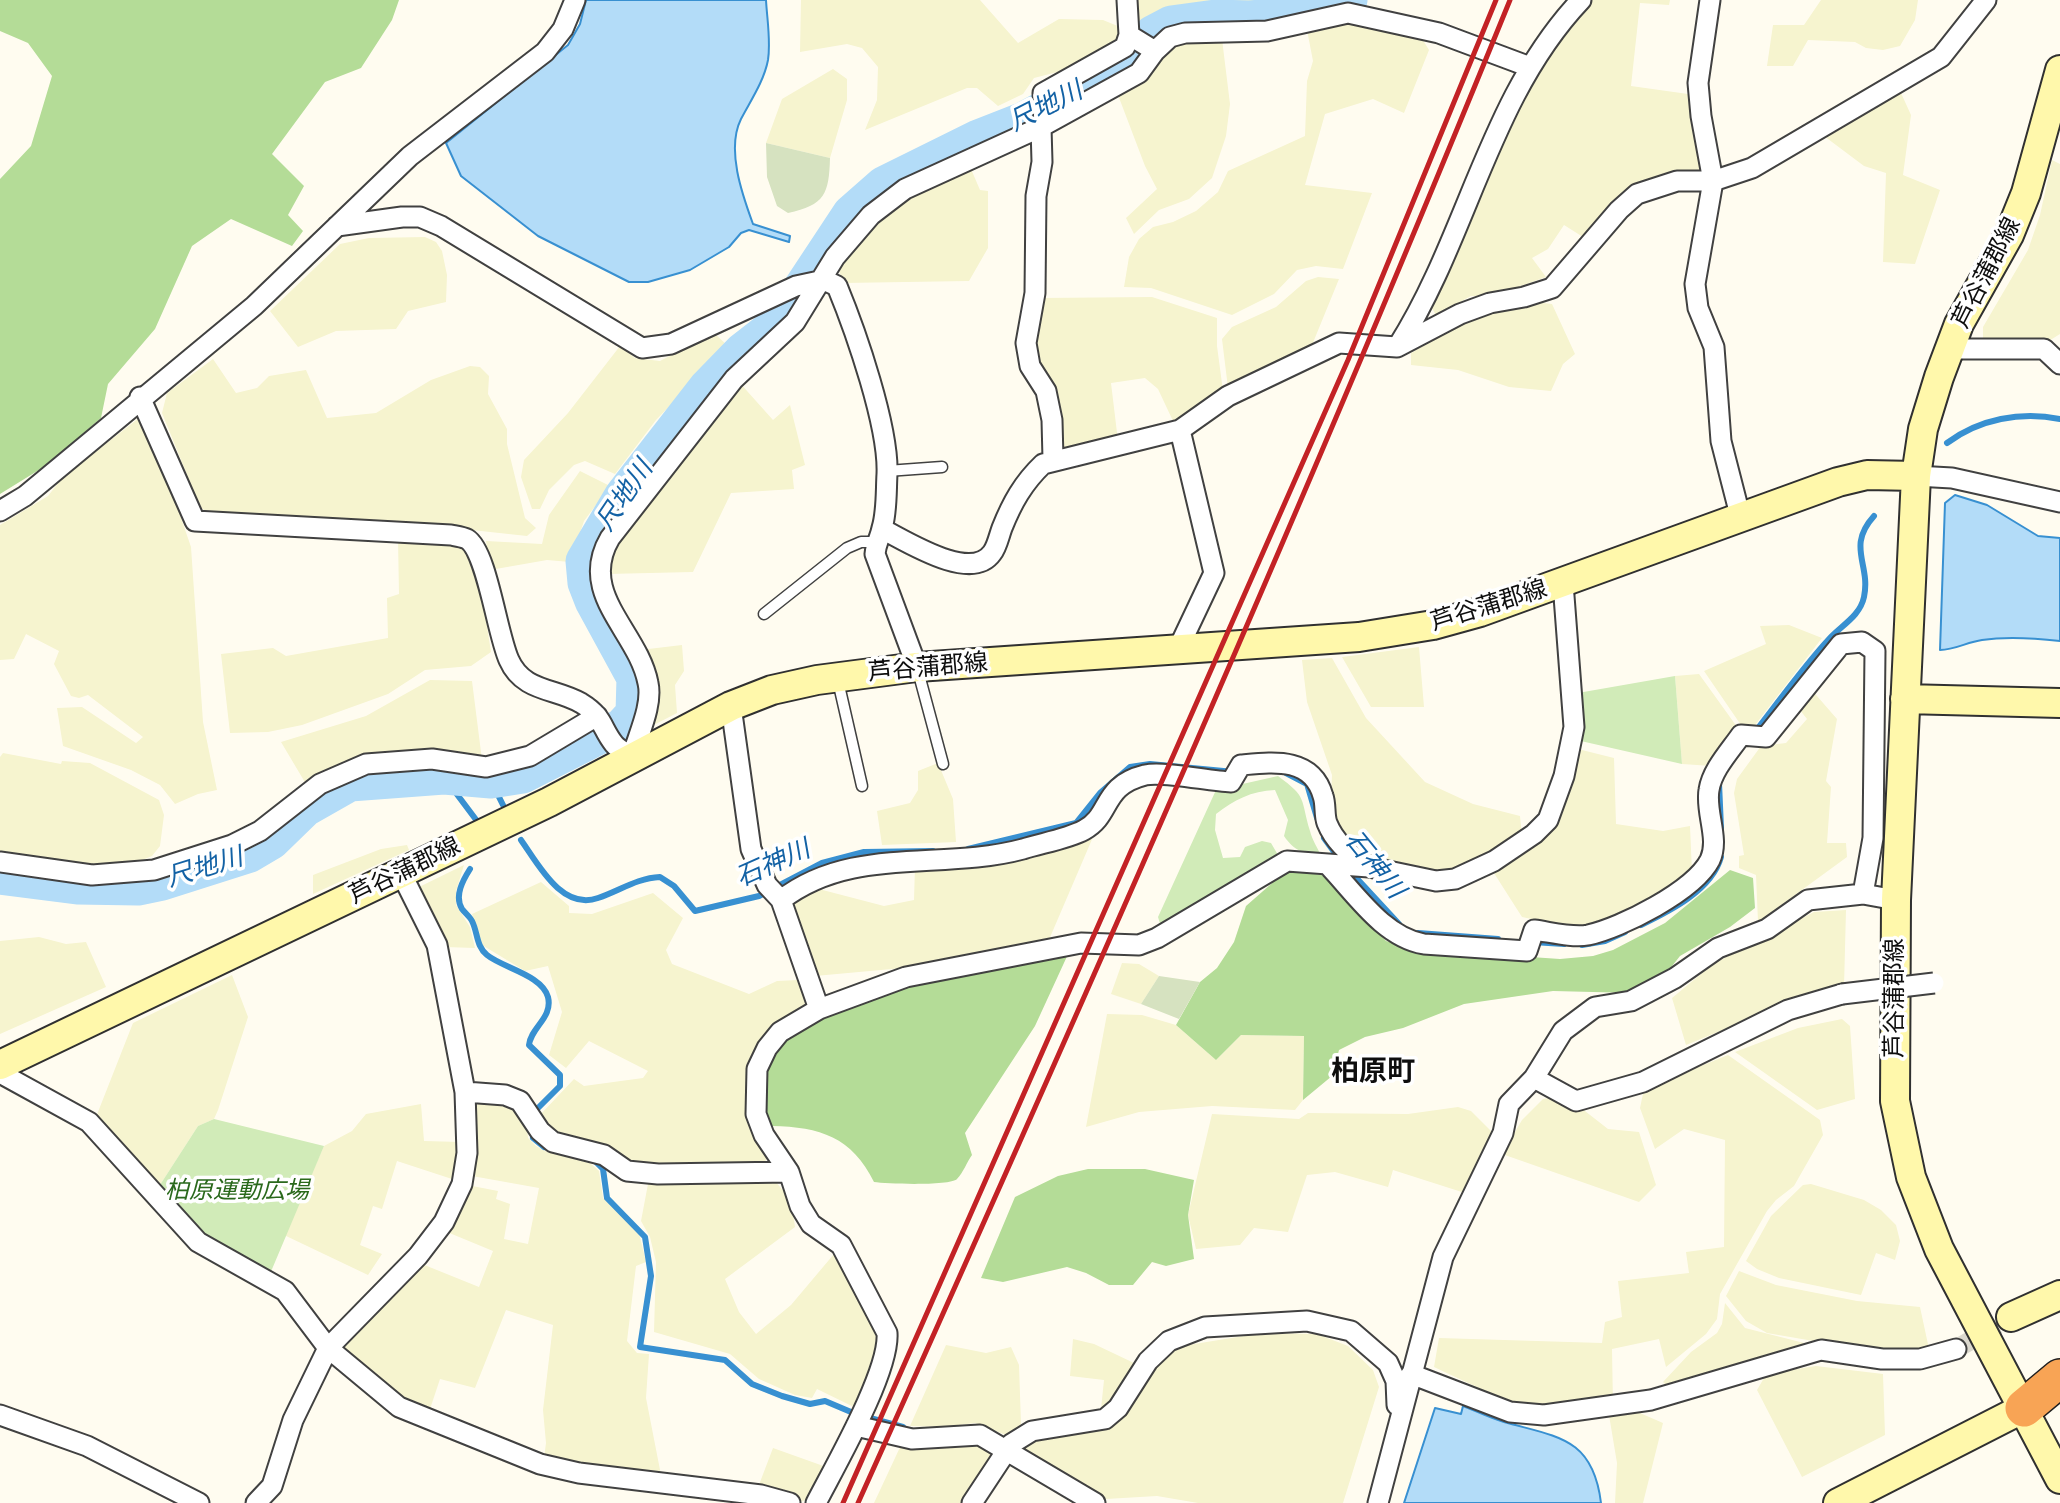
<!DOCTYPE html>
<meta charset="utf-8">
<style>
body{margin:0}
canvas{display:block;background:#fffcf0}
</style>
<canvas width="2060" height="1503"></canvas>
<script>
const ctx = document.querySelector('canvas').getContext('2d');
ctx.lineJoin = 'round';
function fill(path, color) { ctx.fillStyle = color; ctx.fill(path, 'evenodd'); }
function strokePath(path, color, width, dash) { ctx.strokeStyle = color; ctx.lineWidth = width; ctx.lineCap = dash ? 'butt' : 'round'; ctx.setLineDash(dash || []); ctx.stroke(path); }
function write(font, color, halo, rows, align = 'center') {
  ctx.font = font + ' "Noto Serif","Noto Sans JP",serif'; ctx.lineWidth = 7; ctx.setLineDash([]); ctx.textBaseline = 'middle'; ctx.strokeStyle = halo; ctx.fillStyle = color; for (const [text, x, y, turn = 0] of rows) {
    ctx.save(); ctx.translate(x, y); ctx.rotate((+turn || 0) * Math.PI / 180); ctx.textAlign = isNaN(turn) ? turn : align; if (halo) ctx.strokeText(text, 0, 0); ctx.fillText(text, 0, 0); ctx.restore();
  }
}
const farmland = new Path2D(`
 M801,0H980L1018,43L1059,19L1103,20L1120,27L1119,42L1073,68L1034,78L1023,94L998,106L977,88H967L865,130L877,100L878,67L862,48L847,44L800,52Z
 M1132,0H1287L1187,6L1166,10L1137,29Z
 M1589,0H1670L1669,5L1640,3L1631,86L1688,94L1701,171L1662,174L1636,185L1583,237L1564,225L1548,249L1532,258L1546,277L1493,296H1471L1436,315L1430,305L1518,101L1542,60Z
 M1821,0H1918L1915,20L1900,46L1883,50L1866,48L1855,42L1808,40L1793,66H1767L1773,25H1804Z
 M1348,20L1421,37L1429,50L1404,113L1373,99L1325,114L1305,185L1372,193L1343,269L1316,266L1297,270L1274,294L1232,315L1151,288L1124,287L1129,257L1139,239L1153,227L1173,222L1196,211L1218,192L1228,171L1305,136L1307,81L1313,61L1307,30Z
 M1222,39L1230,104L1226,136L1212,178L1189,199L1159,210L1134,234L1126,218L1157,189L1145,166L1118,95L1167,48L1183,40Z
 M833,69L847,79V100L830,158L766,143L782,99Z
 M1901,93L1911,115L1903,175L1940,190L1915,264L1883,262L1886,173L1864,166L1824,136Z
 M2052,160L2060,164V334L2044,344L1983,346V327L2028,250L2040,215Z
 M971,169L980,190L988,191V248L969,281L843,283L838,267L859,236L909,195Z
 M425,237L436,242L442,251L447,275L446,302L408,311L396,329L336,331L298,347L270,311L340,244L369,238Z
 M1318,277L1339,279L1310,350L1228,388L1222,339L1232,327L1276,307L1306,281Z
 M1152,297L1217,318V346L1223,391L1173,421L1158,389L1145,378L1111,383L1118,441L1062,451L1052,389L1039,359L1035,336L1041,298Z
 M1543,303L1552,304L1575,354L1563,364L1551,391L1509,387L1458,370L1411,365V353L1472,318Z
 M714,333L728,346L656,420L615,474L585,461L574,465L549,490L540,509H532L521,477L524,460L568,413L620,346L635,358L660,361Z
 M213,359L236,393L257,388L269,376L306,370L327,418L376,413L431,380L470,366L480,367L489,376L488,394L507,429V444L525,518L536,528L527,536L444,527L214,517L200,507L162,413L167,393Z
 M739,382L773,420L790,405L805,465L792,470L794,489L731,493L693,572L607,574V553Z
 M139,418L149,425L191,547L203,722L217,790L198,794L175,804L160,785L131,770L63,746L57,708L82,707L136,743L143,737L88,695L79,698L71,696L54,664L59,651L26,634L14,659L0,660V525L48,496L62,478Z
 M580,471L610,486L584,521L570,562L547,560L490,570L486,541L542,544L549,515Z
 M398,539L453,543L466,549L478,569L491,652L471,666L425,670L388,694L302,725L268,732L230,733L221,654L273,648L286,656L388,638L387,598L399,594Z
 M1789,625L1822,638L1752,729L1743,728L1704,671L1766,644L1760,626Z
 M682,645L684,671L675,685L677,713L646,729L640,650Z
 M1419,647L1424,707H1371L1342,657Z
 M1332,658L1366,718L1425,782L1473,804L1520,816L1522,836L1452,872L1427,873L1356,855L1330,820L1332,775L1307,702L1302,660Z
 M1699,674L1740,731L1712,766L1682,764L1675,676Z
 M430,680L472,681L482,760L435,754L306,784L281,742L366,716Z
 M1810,688L1837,719L1826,781L1831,787L1827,843H1846L1847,857L1758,922L1756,875L1739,868V856L1744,855L1734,793L1737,779L1761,746L1786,743L1807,719L1796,705Z
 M1578,749L1614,758L1616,824L1663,831L1690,826L1692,872L1649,903L1584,930L1522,917L1492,870L1532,848L1552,827Z
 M3,753L61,764L62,761L90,763L159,800L164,815L160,846L152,856L125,867L71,866L0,856V757Z
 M938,763L953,799L956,842L882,845L877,811L910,803L918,790V771Z
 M1096,830L1048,942L914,967L815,976L791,908L801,895L815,888L884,906L914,900L915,866Z
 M407,845L409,850L313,894V875L381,849Z
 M464,865L456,891V905L470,927L475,948L445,947L415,889Z
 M541,882L569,906V913L592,914L653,893L683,918L666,950L672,964L749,994L777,981L798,980L807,1002L799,1014L759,1048L769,1155L762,1166L639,1165L554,1135L539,1116L574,1079L584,1086L643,1078L648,1071L589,1041L566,1068L549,1055L562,1012L548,966L525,971L482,945L472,914Z
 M1846,910L1844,987L1784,1005L1686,1045L1672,998L1713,964L1814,912Z
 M39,937L66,944L86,942L106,987L0,1034V941Z
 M1122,963L1139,964L1159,976L1141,1004L1111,994Z
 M232,975L248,1017L218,1110L214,1119L198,1126L158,1188L96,1117L133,1023Z
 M1107,1014L1142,1015L1176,1025L1216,1060L1241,1035L1304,1036L1303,1100L1295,1110L1212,1106L1139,1112L1086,1127Z
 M1842,1019L1850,1026L1855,1099L1817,1110L1735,1052L1798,1028Z
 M1728,1055L1820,1120L1823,1135L1794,1186L1776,1200L1767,1211L1720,1294L1717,1319L1706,1334L1666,1367L1659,1339L1612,1349L1613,1406L1596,1410L1509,1402L1434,1367L1439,1338L1602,1343L1605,1322L1622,1317L1618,1281L1689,1273L1686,1252L1724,1247L1725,1140L1684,1129L1655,1149L1640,1108L1644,1089Z
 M1554,1097L1576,1104L1608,1129L1639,1132L1656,1185L1639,1202L1502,1154L1522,1120L1543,1099Z
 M483,1099L514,1108L527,1126L528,1138L536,1146L547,1152L590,1163L599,1171L603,1198L639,1233L646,1262L636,1266L627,1341L637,1353L649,1354L646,1398L661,1475L579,1466L544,1458L546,1443L543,1410L553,1325L506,1310L475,1388L440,1379L429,1412L411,1407L343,1354L342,1341L422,1264L479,1287L493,1251L447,1232L467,1185L498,1191L496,1199L510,1204L504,1239L528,1244L539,1188L472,1176L476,1106Z
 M421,1104L424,1141L461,1142L455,1180L397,1161L382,1209L373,1206L360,1245L382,1254L368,1275L284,1235L324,1146L352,1131L366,1114Z
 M1458,1107L1471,1111L1497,1137L1468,1194L1393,1170L1388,1187L1335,1172L1307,1175L1288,1232L1254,1228L1240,1245L1196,1249L1188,1215L1212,1114L1299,1119L1308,1113L1408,1114Z
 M775,1181L791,1200L795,1227L725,1279L739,1312L756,1334L791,1305L834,1254L848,1271L880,1336V1348L858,1409L817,1389L812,1398L795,1395L759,1379L730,1354L654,1332L656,1262L650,1237L641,1221L648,1184Z
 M1811,1184L1864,1200L1881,1210L1896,1225L1900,1241L1895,1260L1876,1253L1861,1295L1779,1278L1757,1269L1746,1261L1771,1216L1803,1185Z
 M1739,1271L1776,1285L1857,1301L1920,1307L1929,1349L1883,1353L1767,1333L1746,1321L1726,1296Z
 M1725,1303L1745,1328L1812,1345L1668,1387L1663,1382L1691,1352L1717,1333L1722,1324Z
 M1262,1333L1317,1334L1348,1346L1373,1370L1379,1387L1343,1503H1198L1157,1496L1106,1499L1024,1455L1022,1446L1043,1433L1105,1430L1121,1418L1153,1369L1176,1347Z
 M1073,1339L1094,1344L1134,1363L1113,1402L1101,1409L1104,1380L1070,1376Z
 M946,1345L986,1353L1011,1347L1019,1365L1021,1424L1006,1435L975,1423L943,1427L910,1426Z
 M1816,1366L1883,1374L1885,1435L1802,1477L1757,1390L1764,1378L1790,1370Z
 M1633,1410L1663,1423L1643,1503H1615L1617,1463L1609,1415Z
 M973,1440L999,1457L967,1503H874L902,1443Z
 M773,1448L829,1468L809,1499L800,1502L757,1490Z`);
const green = new Path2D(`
 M1675,676L1682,764L1572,739V694Z
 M1278,776C1308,798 1300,798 1310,831C1312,840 1318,848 1321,856C1305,854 1294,851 1284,836L1288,820L1275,790C1251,791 1234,800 1216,814L1215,830L1223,858L1240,857L1245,847L1262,841L1271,843L1278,855L1161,927L1158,917L1216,790Z
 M214,1119L324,1146L267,1281L198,1242L158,1188L198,1126Z`);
const forest = new Path2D(`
 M0,0H399L392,20L361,68L325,82L272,154L304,186L288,215L303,231L292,246L231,219L192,246L155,329L108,384L101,418L47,465L0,494V179L31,146L52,76L28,43L0,31Z
 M1287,870L1322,875L1343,891L1386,941L1414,949L1560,959L1593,956L1613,950L1665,923L1730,870L1753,878L1755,908L1730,927L1680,956L1661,980L1633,993L1553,991L1464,1004L1403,1028L1365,1037L1339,1050L1332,1076L1303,1100L1304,1036L1241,1035L1216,1060L1176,1025L1200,982L1217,968L1234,942L1246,906Z
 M1069,952L1035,1026L965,1133L972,1155C967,1162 963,1173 957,1179C950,1186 887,1184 874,1182C852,1137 820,1127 772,1126C764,1113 764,1105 763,1091C763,1068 772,1050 789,1035C844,988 996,967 1069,952Z
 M1088,1169H1145L1194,1180L1188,1215L1194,1259L1166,1266L1152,1262L1133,1285H1109L1086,1273L1067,1267L1003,1282L981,1278L1015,1197L1058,1176Z`);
const cemetery = new Path2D(`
 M766,143L830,158C829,194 825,205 788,213L777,206L767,177Z
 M1159,976L1200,982L1179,1019L1141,1004Z`);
const water = new Path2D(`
 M586,0H766C767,19 771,41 768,60C764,81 751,100 741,119C726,149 742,194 753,224L790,236L789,242L749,230L741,233L729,247L690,270L648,282H629L538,236L461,176L446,143L568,45L580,24Z
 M1955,495L1987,505L2038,536L2060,538V641C2034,638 2008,636 1982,640C1967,642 1955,650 1940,650L1945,503Z
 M1463,1406C1476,1411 1490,1418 1504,1422C1557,1437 1593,1437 1601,1503H1404L1435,1408L1461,1414Z`);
const stream = new Path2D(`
 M1947,443C1979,419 2021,411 2060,419
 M1755,732C1780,700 1803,667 1830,638C1842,625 1860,616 1864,597C1871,564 1846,547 1874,516
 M1286,773L1307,784L1317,818
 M444,777L477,821
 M491,781L503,805
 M1719,783L1721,828
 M1324,838L1340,860
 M521,840C538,864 562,911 598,898C619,891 637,878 660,877L674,886L695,911L759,896L822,863L864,852L933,851
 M968,849L1076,823L1100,793L1130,767L1150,764L1234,772
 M470,869C463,880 454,896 462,909C465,913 470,917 472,921C478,933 476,946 487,955C503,968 542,975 548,997C553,1018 531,1027 529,1045L560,1075V1086L538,1108
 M1350,871L1399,924
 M1641,925C1670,911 1712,890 1721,857
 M1418,933L1498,939
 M1533,942L1564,944
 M1582,945L1605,941L1625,932
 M533,1138L544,1147
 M594,1160L603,1169L607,1198L645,1237L651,1276L640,1347L725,1360L752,1384L782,1396L810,1404L825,1401L851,1412
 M870,1418L903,1427`);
const river = new Path2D(`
 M0,877L77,887L138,888L162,883L250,855L272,842L306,809L350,784L444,777L491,781L523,776L621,726L633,713L634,678L592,601L585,583L583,561L622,495L706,387L742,350L778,322L850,213L883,184L978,137L1024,119L1124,65L1152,33L1171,23L1216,17L1250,18L1301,13L1350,0`);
const streetTunnel = new Path2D(`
 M1956,1349L2011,1317`);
const lane = new Path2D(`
 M887,471L942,467
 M764,614L847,548L861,542H876
 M918,671L943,764
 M838,681L862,786`);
const street = new Path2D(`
 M1710,0L1698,83L1701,116L1713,181L1695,284L1698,308L1714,347L1721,441L1741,519
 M1155,51L1170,37L1185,33L1267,31L1348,13L1439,33L1530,67
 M1044,125L1043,93L1125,47L1129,35
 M1041,127L1042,162L1036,196L1035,293L1026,343L1030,366L1046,391L1052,420L1053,459
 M337,226L402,217H420L441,226L642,348L671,344L796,286L824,280L837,286C856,332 889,427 887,474C886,491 887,512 882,528C880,538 876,543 875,554L917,667
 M1398,346C1468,236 1489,97 1581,0
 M1949,349H2044L2060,364
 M140,397L195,521L451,535C456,536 463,537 467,539C487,551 497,634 509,660C523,692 555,688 581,703C604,717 601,728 614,744C618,749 626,753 632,757C638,735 653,705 648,683C638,631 577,594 610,538L734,379L795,322L835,257L871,215L905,189L1041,127L1139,73L1155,51L1129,35L1127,0
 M1916,476L1952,478L2060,502
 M0,511L25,496L254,306L410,156L545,52L563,29L575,0
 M882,529C906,541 971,583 992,553C997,547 999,536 1002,528C1012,503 1023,483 1043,464L1180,430L1228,396L1339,343L1397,347L1460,314L1490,303L1524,297L1552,288L1619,210L1637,194L1677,181H1713L1752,168L1941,57L1986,0
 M1178,649L1214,573L1180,430
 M731,706L751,849L767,885L781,900L819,1009L780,1032L767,1048L757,1069L756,1114L764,1135L789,1172L800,1206L811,1224L841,1245L887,1333C890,1371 835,1466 816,1503
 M0,862L92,875L154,870L232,845L260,831L320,784L366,764L432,759L486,767L530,756L597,716
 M1327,864C1355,893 1383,937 1424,944L1527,951L1534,930C1550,932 1572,938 1588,935C1621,928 1694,891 1710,860C1720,839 1705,812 1709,790C1712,770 1730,751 1741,735L1766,737L1841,644L1862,642L1875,651L1873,838L1863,894
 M781,900C852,845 941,871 1023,849C1042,843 1067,839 1084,830C1112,815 1101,786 1145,775C1164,771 1208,781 1231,782L1241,765C1274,762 1312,757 1323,796C1326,804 1324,815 1327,823C1335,843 1351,856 1368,866
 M819,1009L906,977L1081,943L1139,945L1157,938L1287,861L1369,867L1436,881L1455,879L1494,861L1534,834L1548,820L1564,776L1574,727L1563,583
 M0,1073L89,1122L198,1242L285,1291L328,1348L399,1407L540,1464L579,1473L761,1495L790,1503
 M1534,1078L1576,1101L1643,1082L1788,1010L1842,994
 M465,1092L505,1095L520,1101L540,1131L553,1142L604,1155L627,1171L658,1174L789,1172
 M1411,1374L1510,1412L1544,1415L1651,1400L1821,1350L1882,1359H1920L1956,1349
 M0,1415L87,1446L199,1503
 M856,1426L912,1439L980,1435L1095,1503
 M256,1503L272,1486L293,1420L328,1348L418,1256L444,1222L462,1184L467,1153L465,1092L437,945L401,873
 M972,1503L1011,1444L1032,1431L1105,1419L1118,1408L1148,1361L1169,1341L1205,1327L1307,1321L1351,1331L1388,1363L1396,1381L1397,1405
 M1378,1503L1443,1257L1503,1133L1509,1104L1534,1078L1563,1031L1595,1007L1631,1001L1675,978L1718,948L1767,929L1808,900L1863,894L1896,900`);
const secondary = new Path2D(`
 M2060,70L2026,193L2009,235L1959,324L1939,377L1923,429L1916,476L1896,900L1895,1101L1911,1177L1939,1249L2060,1479
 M1905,699L2060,703
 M0,1065L549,802L731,706L772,690L817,680L917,667L1359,637L1433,625L1480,612L1838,482L1867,475L1916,476
 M2011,1317L2060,1295
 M1838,1503L2024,1408`);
const highway = new Path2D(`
 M2024,1408L2060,1378`);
const rail = new Path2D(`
 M843,1503L1348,360L1496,0
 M858,1503C1082,1005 1304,506 1510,0`);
const streetBridge = new Path2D(`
 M1842,994L1934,983`);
const streetNames = [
 ["芦谷蒲郡線",1987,273,-63],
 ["芦谷蒲郡線",1489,606,-17],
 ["芦谷蒲郡線",928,668,-5],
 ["芦谷蒲郡線",405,871,-26],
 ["芦谷蒲郡線",1895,998,-90]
];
const parkNames = [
 ["柏原運動広場",237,1191]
];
const waterNames = [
 ["尺地川",1046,107,-27],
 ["尺地川",625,496,-56],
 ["石神川",773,864,-24],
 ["石神川",1374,865,51],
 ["尺地川",205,868,-17]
];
const quarterNames = [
 ["柏原町",1373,1072]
];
fill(farmland, '#f6f4cf');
fill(green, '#d1ebb8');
fill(forest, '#b4dc97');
fill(cemetery, '#d6e2c0');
fill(water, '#b3dcf8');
strokePath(water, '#3890d1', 2);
strokePath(stream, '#3890d1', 6);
strokePath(river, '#b3dcf8', 35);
strokePath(streetTunnel, '#dbd8ce', 19, [19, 10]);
strokePath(lane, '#414141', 13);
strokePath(street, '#414141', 23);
strokePath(secondary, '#303030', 32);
strokePath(highway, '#1f1f1f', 40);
strokePath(lane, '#fff', 10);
strokePath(street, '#fff', 19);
strokePath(secondary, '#fff8ab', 28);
strokePath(highway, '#f8a455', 37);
strokePath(rail, '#c32225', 5);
strokePath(streetBridge, '#414141', 23, []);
strokePath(streetBridge, '#fff', 19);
write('24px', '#0e0e0e', '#fff', streetNames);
write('italic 24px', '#2a691c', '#fff', parkNames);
write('italic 26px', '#1362a5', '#fff', waterNames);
write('bold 28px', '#0e0e0e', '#fff', quarterNames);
</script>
